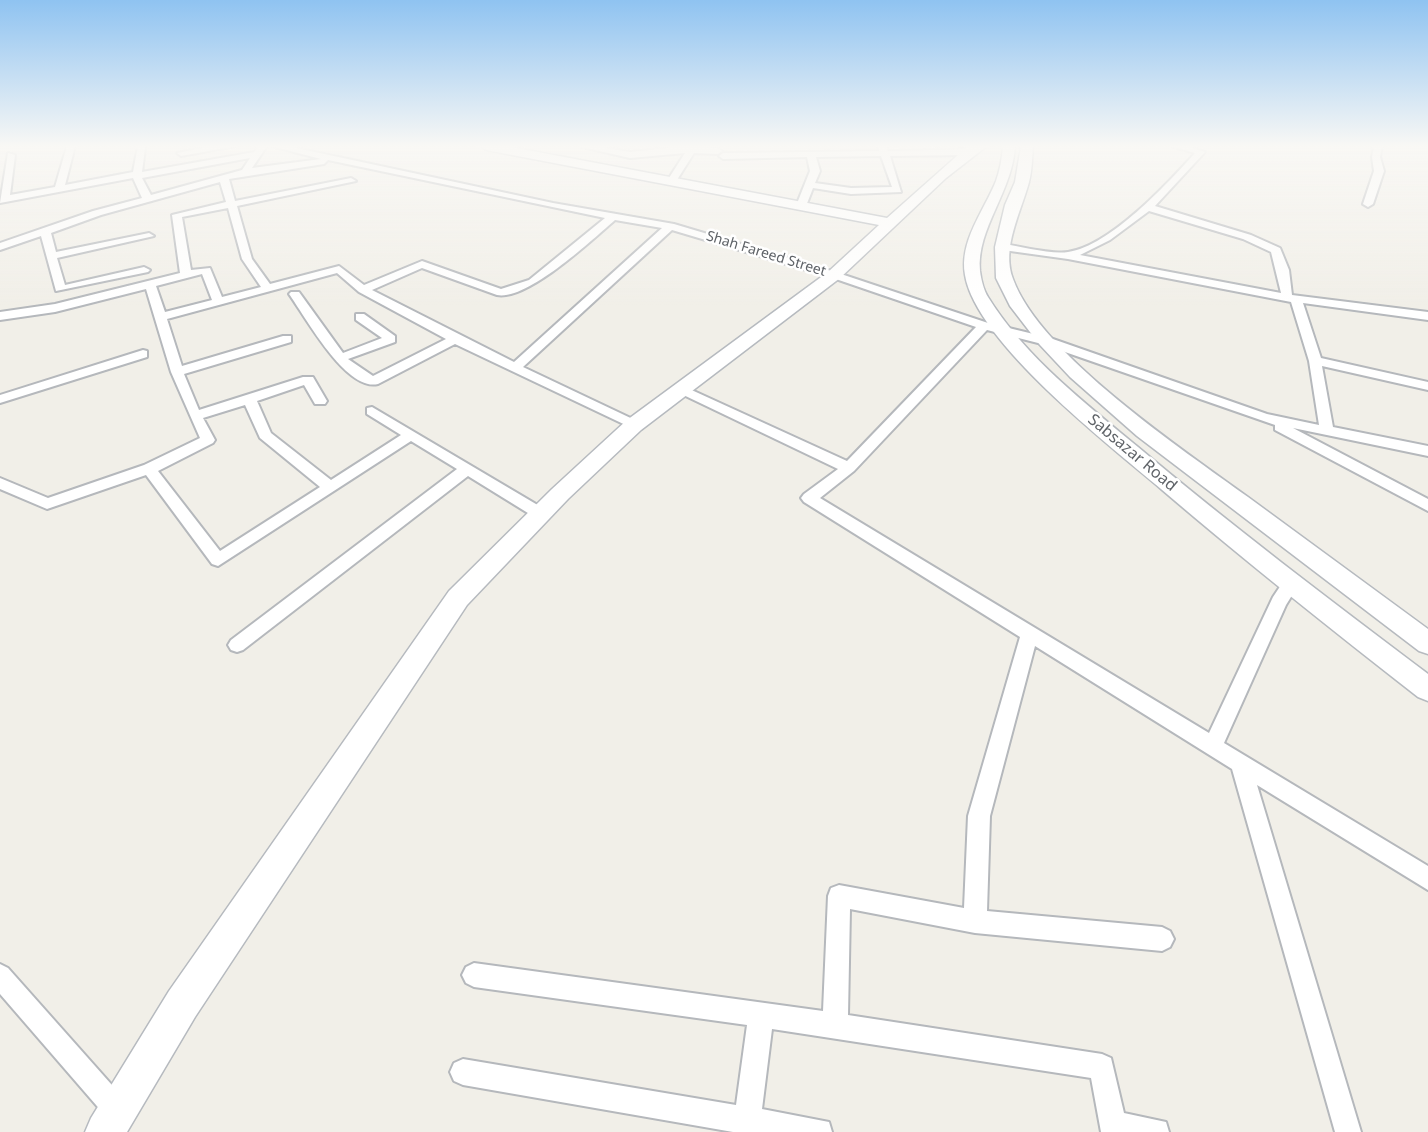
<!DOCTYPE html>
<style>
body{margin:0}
canvas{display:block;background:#f1efe8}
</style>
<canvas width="1428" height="1132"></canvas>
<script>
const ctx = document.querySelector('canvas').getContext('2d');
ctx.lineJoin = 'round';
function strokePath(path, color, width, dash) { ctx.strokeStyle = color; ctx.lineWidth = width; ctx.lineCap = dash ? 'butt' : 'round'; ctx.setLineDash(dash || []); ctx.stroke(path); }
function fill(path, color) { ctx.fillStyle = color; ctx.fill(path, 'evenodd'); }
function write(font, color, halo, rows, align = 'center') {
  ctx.font = font + ' "Noto Sans",sans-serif'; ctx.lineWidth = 5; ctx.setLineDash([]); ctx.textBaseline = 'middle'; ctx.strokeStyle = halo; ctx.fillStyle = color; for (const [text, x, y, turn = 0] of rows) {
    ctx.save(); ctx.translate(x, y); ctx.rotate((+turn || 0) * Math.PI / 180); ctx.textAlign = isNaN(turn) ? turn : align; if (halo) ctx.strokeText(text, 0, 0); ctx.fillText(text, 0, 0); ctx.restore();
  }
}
const street = new Path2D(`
 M67,146H75L65,185L133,172L138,146L145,148L142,172L254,152L259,146H267L252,168L321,159L271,146H287L553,203L674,224L838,273L988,323L1050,338L1267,414L1319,425L1309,361L1291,302L1068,259L1003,250L998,247L1003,244C1020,246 1052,255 1068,252C1110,246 1167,184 1195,153L1171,146H1187L1205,152L1155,206L1251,235L1280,248L1289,270L1292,295L1428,312V320L1303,303L1321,358L1428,382V390L1322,366L1333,427L1428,446V456L1293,428L1428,499V511L1275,430V425L1042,344L987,330L854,471L820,498L1209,733L1273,597L1285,579H1297L1299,584L1286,605L1224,743L1428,866V890L1257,785L1361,1132H1335L1232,769L1035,646L990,816L987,911L1162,927L1170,931L1174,939L1170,947L1162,951L975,933L850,909L848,1015L1102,1054L1111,1058L1124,1113L1166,1122L1169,1132H1101L1091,1078L772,1029L762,1109L829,1122L832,1132H733L463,1085L454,1081L450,1072L454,1063L463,1059L736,1105L747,1025L474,987L466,983L462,975L466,967L474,963L823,1011L828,896L831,888L839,885L964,908L968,816L1020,637L804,502L801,498L804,494L838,469L673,390L680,386L685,387L847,461L976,327L830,277L672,230L523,367L639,422V428L634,429L455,344L378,384C346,392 305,316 289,294L291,292H299L343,353L382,338L356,320V314H364L395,336V342L348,359L373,376L446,339L359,292L337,273L167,319L182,366L283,336H291V342L184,374L199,410L303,377H313L327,401L325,404H315L304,385L257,401L271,433L331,480L401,435L367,414V408L372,407L546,510L549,514L541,520L536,518L468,476L243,650L237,652L231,650L228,645L231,640L457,469L411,441L218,566L212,564L146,475L47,509L0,489V478L48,498L144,465L200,438L171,372L146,289L55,312L0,320V312L55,304L180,273L172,215L226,202L220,182L101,215L51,233L56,252L149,233L154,236L57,258L65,285L144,267L150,270L148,272L56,291L41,236L0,250V243L93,211L142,198L133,178L0,203L8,153L15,155L10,195L55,187ZM250,158L242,170L151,195L142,178ZM328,160L605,218L529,280L501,289L422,261L364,285L339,266L270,284L252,259L237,206L356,181L351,178L235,201L229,179L324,164ZM228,208L242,259L261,287L222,297L210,268L191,270L182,217ZM1149,211L1243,239L1271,252L1281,293L1080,255L1110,240ZM615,220L662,228L514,362L372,290L422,268L497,295C527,301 592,240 615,220ZM202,274L212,300L165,312L156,286ZM245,405L260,438L320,487L220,551L158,471L213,443L215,440L203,418Z
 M212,146H236L181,156L177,153Z
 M595,146L630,152L677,147L718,148L722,151L718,154L694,153L675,183L672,184L667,181L685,153L630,158L582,147Z
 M878,146H886L888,151L970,149L974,152L970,155L890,156L901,192L851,194L813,188L806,206L801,209L796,206L810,171L807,157L723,159L719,156L723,153L879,151ZM881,156L892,187L851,188L815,183L820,171L816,157Z
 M1374,146H1382L1380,157L1384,171L1373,204L1368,207L1363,204L1374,171L1372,157Z
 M143,350L147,351V357L0,403V395Z
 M0,964L8,968L127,1102L131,1111L127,1120L118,1124L109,1120L0,994Z`);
const secondary = new Path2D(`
 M480,146H506L887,218L967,147L987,146L946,178L840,278L641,430L568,499L467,605L195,1017L127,1132H85L91,1118L169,991L449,591L552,489L627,420L828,272L879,225L486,150Z
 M1003,146H1015C1013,191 976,229 980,271C981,279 984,291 988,297C1025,357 1085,403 1138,447C1232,526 1330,600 1428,674V701L1418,697C1331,629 1245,561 1161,489C1108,444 976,342 965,275C959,241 984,211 996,181C1000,170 1002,158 1003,146Z
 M1021,146H1033C1032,158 1032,171 1029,182C1021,212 1001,248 1013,279C1040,354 1183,450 1248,497C1308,541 1368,585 1428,629V654L1419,651L1137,436L1070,377L1040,345L1010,306L996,278L995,247L1005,205L1015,182Z`);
const farStreetnames = [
 ["Shah Fareed Street",766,254,17]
];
const streetNames = [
 ["Sabsazar Road",1132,453,40]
];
strokePath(street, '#b5b8bc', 4);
strokePath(secondary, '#b6babf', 3);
fill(street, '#fff');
fill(secondary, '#fff');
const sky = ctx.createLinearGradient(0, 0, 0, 305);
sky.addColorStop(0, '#8fc3f1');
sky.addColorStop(0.48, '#f9f8f5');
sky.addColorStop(1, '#f9f8f500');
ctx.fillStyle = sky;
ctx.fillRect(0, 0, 1428, 305);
write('14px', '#5f6368', '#fff', farStreetnames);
write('16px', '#5f6368', '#fff', streetNames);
</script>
